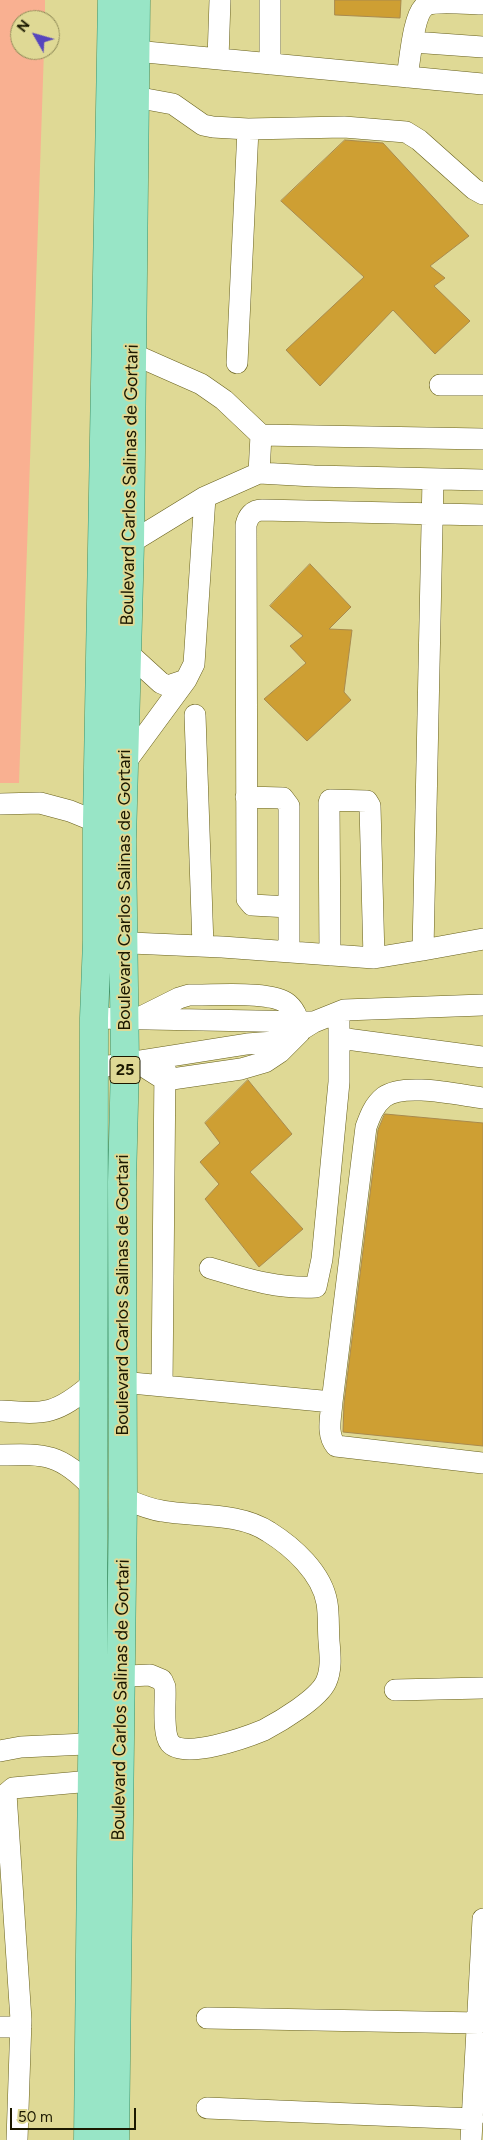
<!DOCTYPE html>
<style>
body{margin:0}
#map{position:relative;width:483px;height:2140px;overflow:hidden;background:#dfd995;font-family:Figtree,sans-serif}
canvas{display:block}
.north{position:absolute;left:10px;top:10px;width:50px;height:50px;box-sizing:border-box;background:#dfd995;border:1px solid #918c59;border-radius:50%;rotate:308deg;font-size:14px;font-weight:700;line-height:20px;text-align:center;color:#1b1800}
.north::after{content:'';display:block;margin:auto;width:18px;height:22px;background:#5645bd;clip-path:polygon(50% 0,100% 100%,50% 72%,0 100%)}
.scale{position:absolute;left:10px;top:2108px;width:126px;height:22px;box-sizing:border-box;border:2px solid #1b1800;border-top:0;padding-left:6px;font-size:15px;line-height:18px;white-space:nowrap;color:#1b1800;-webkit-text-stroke:4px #dfd995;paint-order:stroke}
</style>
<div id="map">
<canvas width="483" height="2140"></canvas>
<div class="north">N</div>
<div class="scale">50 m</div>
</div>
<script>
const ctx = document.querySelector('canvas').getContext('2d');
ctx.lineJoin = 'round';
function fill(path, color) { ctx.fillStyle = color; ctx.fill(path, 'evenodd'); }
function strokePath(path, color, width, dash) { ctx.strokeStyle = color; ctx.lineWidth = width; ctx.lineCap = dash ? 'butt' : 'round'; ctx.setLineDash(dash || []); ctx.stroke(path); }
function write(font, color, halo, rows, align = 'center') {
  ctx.font = font + ' Figtree,sans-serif'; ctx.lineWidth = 4; ctx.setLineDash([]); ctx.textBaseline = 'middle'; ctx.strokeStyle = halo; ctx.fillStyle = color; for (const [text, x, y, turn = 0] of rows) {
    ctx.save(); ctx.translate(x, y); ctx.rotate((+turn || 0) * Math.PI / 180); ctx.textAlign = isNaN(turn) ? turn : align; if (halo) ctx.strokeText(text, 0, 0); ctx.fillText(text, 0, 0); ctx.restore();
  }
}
const green = new Path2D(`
 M0,0H45V20H20V50H44L19,783H0Z`);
const building = new Path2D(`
 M335,0H401L400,18L335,15Z
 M345,140L383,143L469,236L430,266L445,278L434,286L470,321L435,354L393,310L320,386L286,350L364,277L281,201Z
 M310,564L351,607L329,629L352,630L344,692L351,700L307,741L264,699L306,663L290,646L303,636L270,606Z
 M248,1080L292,1134L250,1172L303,1229L259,1267L205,1199L219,1184L200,1162L220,1143L205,1123Z
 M385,1114L483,1123V1446L343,1432L344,1403L378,1130Z`);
const minor = new Path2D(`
 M413,42L483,47
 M135,51L483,84
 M218,59L220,0
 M270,64V0
 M407,77C410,61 413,15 425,6C434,0 471,4 483,4
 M135,97L173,104L203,125L213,127L248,129L344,127L406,132L419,140L474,189L483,194
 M133,354L201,384L224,400L261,435L483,439
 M237,363L248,129
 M440,385H483
 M259,473L261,435
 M433,479L423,950L483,939
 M130,543L205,497L259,473L314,476L483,480
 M127,652L161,683L168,686L186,680
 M195,715L203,946
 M125,763L186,680L194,664L205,497
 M246,797L283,798L289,806V952
 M0,804L40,803L70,811L97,822
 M289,907L252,905L247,899L246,525C248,516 253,510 262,510L483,515
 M108,942L222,947L374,958L423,950
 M330,955L329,803L330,800L367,801L370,806L374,958
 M94,1018L311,1022
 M339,1038L483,1057
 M135,1061L165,1080L241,1069L265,1062L280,1052L300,1032C299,1022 297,1012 288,1004C271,990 212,996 189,995L179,998L141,1017
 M95,1068L247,1044L274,1042L288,1038L314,1022L344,1010L483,1005
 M210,1268C247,1279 277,1289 316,1287L322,1259L339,1082V1012
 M121,1382L332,1402L366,1127C370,1116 374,1105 384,1097C404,1082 459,1095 483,1098
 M162,1386L165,1066
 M332,1402C331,1417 326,1434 336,1446L483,1463
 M0,1411C46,1414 56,1415 93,1383
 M0,1455C45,1454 60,1453 93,1488
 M106,1677L150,1675L162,1680L165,1687C166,1700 162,1733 170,1743C184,1760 247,1737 264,1730C281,1721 318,1699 326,1682C332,1669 330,1654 329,1641C328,1628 329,1615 327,1603C322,1573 293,1547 269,1532C239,1512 196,1517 162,1511C148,1509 135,1503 123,1498
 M395,1690L483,1688
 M0,1751L21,1747L107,1743
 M207,2018L479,2023
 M0,2027H21
 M207,2108L473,2119
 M17,2140L21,2020L6,1794L13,1788L91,1781
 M471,2140L483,1919`);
const major = new Path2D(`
 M88,2140L93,1677L94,1018L97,941V822L112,0
 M115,2140L123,1498L122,1182L125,1063L122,840L130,543L136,0`);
const shields = [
 [125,1070,30]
];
const shieldNames = [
 ["25",125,1070]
];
const streetNames = [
 ["Boulevard Carlos Salinas de Gortari",130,485,-89],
 ["Boulevard Carlos Salinas de Gortari",125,890,-90],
 ["Boulevard Carlos Salinas de Gortari",123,1295,-90],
 ["Boulevard Carlos Salinas de Gortari",121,1700,-89]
];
fill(green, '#f9b091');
fill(building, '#ce9f33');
strokePath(building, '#a88a4e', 1);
strokePath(minor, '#67601d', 22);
strokePath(major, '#409268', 29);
strokePath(minor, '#fff', 21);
strokePath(major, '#98e5c6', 28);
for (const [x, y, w] of shields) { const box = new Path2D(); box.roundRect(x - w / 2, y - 13.5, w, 27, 4); ctx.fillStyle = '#dfd995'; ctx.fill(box); strokePath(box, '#1b1800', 1); }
write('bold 16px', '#1b1800', null, shieldNames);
write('18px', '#1b1800', '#dfd995', streetNames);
</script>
